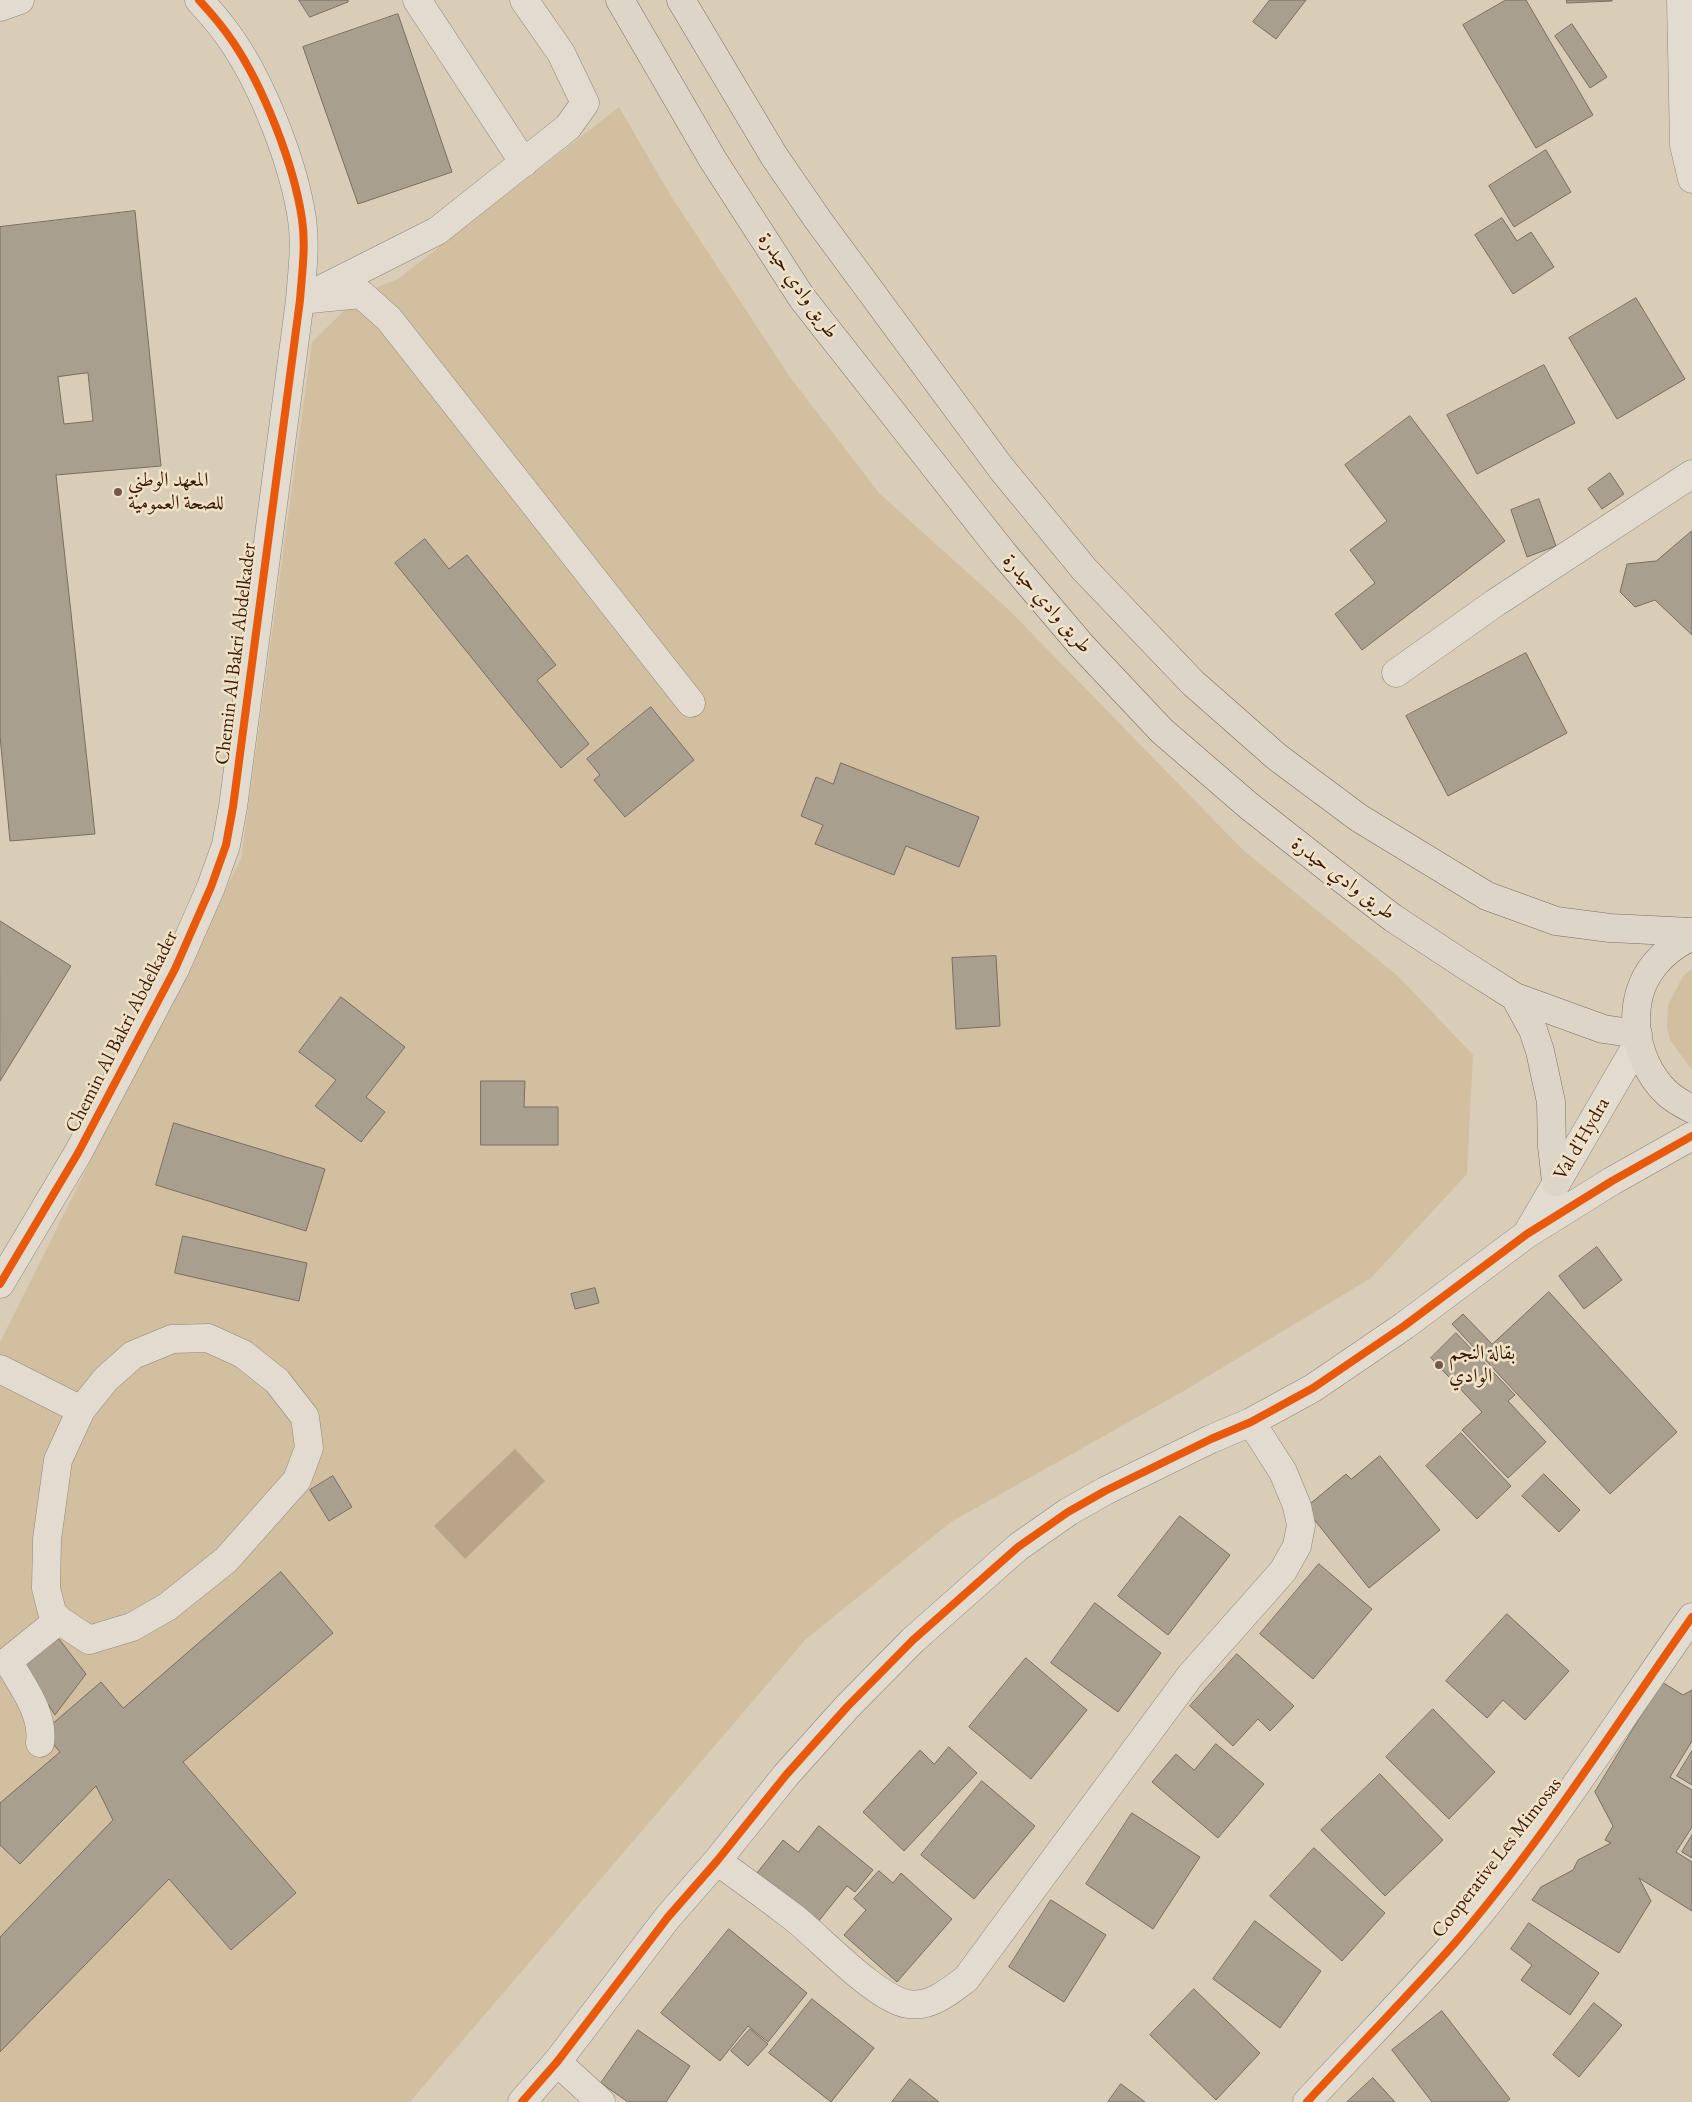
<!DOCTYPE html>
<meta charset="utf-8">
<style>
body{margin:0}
canvas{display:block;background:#d9cdb7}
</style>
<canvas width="1692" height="2102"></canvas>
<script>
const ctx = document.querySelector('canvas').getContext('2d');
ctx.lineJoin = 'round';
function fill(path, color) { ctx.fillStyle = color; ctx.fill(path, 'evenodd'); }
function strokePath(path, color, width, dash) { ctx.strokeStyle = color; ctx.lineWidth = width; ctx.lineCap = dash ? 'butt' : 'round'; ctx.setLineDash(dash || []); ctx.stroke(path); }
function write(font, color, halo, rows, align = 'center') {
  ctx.font = font + ' "EB Garamond",Amiri,serif'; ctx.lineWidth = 5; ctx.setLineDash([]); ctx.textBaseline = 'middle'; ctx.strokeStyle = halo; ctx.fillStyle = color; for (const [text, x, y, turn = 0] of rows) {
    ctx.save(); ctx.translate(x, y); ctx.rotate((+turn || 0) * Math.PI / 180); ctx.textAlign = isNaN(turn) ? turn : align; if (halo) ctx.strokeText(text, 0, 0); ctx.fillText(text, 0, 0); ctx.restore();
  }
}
const green = new Path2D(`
 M619,107L671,196L790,377L879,493L1008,609L1243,850L1399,977L1473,1055L1467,1174L1371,1278L1182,1392L951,1522L806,1639L410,2102H0V1342L241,859L312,342L361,294L398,279Z
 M1692,969V1070L1670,1040L1667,1027L1668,1005L1683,976Z`);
const water = new Path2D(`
 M515,1449L545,1481L465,1559L434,1526Z`);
const building = new Path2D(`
 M299,0H348V2L310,17Z
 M1270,0H1306L1276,39L1253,22Z
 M1506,0H1526L1593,115L1536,148L1463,25Z
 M1567,0H1612V1L1567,3Z
 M398,14L452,172L358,204L303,47Z
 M1572,24L1607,77L1590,88L1555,36Z
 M1546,150L1571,192L1514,227L1489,186Z
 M135,211L161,466L56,475L95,834L10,841L0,736V227ZM88,373L93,421L64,424L58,377Z
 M1502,218L1517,241L1531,232L1554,267L1513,294L1475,235Z
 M1636,298L1685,379L1617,419L1569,338Z
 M1544,365L1575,423L1477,474L1447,415Z
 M1410,416L1505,541L1362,650L1335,614L1375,583L1350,550L1387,521L1345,465Z
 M1610,473L1624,494L1602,509L1588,489Z
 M1539,499L1556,546L1527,557L1511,510Z
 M1692,531V635L1655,600L1635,607L1620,592L1627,564L1656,561Z
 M425,539L449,569L467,555L556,665L537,680L589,744L561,768L395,563Z
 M1526,653L1567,733L1448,796L1406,716Z
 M651,707L694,760L625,817L594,780L600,775L587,759Z
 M841,763L979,817L959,867L906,846L894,875L815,844L823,825L801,816L816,777L833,784Z
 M0,921L71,966L0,1081Z
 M996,956L1000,1026L956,1029L952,958Z
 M341,997L405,1047L366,1097L385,1112L361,1142L315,1106L336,1080L299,1052Z
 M481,1081H525L524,1107H558V1145H481Z
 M174,1123L325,1169L306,1231L156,1185Z
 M183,1236L307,1263L299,1301L175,1273Z
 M1597,1247L1622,1280L1584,1309L1559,1276Z
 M595,1288L599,1303L575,1309L571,1294Z
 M1549,1292L1677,1432L1610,1494L1452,1324L1463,1314L1492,1344Z
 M1456,1333L1515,1395L1508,1401L1546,1442L1508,1478L1462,1430L1482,1412L1431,1358Z
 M1461,1433L1511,1486L1477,1519L1426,1466Z
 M1380,1456L1440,1530L1369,1588L1305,1508L1346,1474L1351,1479Z
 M1544,1474L1580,1510L1559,1532L1522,1496Z
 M333,1476L352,1507L329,1521L310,1490Z
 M1180,1516L1230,1555L1168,1635L1118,1596Z
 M1319,1564L1372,1609L1313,1679L1260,1634Z
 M281,1572L333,1633L183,1762L296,1893L231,1950L169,1879L0,2052V1937L113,1820L96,1786L20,1864L0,1845V1803L60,1752L43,1732L101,1682L123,1708Z
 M1095,1603L1161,1653L1118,1712L1051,1663Z
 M1507,1614L1569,1671L1525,1720L1503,1700L1487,1718L1446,1681Z
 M59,1639L86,1674L55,1715L21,1662Z
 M1237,1654L1294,1706L1270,1731L1258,1719L1233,1746L1190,1706Z
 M1026,1658L1087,1710L1031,1779L969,1727Z
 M1662,1682L1683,1695L1692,1690V1741L1670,1777L1692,1790V1827L1676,1852L1692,1862V1911L1639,1878L1651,1901L1619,1953L1532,1900L1541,1887L1573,1870L1578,1860L1611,1843L1605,1840L1613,1826L1595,1792Z
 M1433,1709L1495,1772L1449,1819L1386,1757Z
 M1216,1744L1264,1784L1218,1838L1152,1782L1176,1754L1194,1770Z
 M949,1747L977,1773L904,1851L863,1812L920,1750L934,1764Z
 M1692,1751V1785L1677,1776Z
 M1380,1774L1443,1840L1385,1896L1321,1830Z
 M982,1781L1035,1826L974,1899L921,1855Z
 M1132,1813L1200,1857L1153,1929L1086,1884Z
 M819,1826L873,1870L855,1892L847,1886L817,1923L757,1873L783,1840L798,1852Z
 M1692,1835V1858L1682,1852Z
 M1314,1848L1385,1913L1342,1961L1270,1896Z
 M879,1871L893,1883L901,1873L952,1919L897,1982L844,1935L866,1910L854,1899Z
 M1051,1900L1106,1935L1064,2002L1009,1967Z
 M1255,1921L1321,1971L1280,2028L1213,1979Z
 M1529,1923L1599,1973L1570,2015L1521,1980L1532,1965L1511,1949Z
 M729,1929L807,1993L768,2042L748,2026L720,2061L661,2013Z
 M1194,1989L1260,2053L1216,2100L1150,2035Z
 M812,1999L874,2048L831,2102L769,2053Z
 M1594,2003L1622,2025L1579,2077L1553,2055Z
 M1442,2011L1510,2099L1506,2102H1432L1392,2050Z
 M750,2029L768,2044L748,2066L731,2051Z
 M638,2030L690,2066L666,2102H628L601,2083Z
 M1373,2078L1395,2102H1347Z
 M910,2079L939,2102H892Z
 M1121,2084L1145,2102H1108Z`);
const minor = new Path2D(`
 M417,0L524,163
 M524,0L561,53L585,103L568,127L437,231L300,300L361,294L389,319L691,703
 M1681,0L1684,145L1692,179
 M0,7L20,0
 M1396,673L1495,603L1692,474
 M1529,1230L1638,1043
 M0,1284L78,1153L175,969L211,887L226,845L233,807L300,300C302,273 306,246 302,219C294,165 264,88 233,42C223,27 211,13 199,0
 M208,1338L243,1354L277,1381L305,1417L309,1448L297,1480L226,1560L167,1607L132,1627L89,1640L59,1620L52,1612L46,1588L47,1539L58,1460L81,1410L106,1379L133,1355L172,1339Z
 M0,1369L81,1410
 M40,1743C44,1713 22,1686 8,1661L59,1620
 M717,1861C742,1879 768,1898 793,1917C820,1938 876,1999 908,2004C930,2008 950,1991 966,1979L1190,1676L1283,1571L1297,1546L1301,1525L1297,1506L1283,1472L1251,1422
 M557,2062L601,2102
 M522,2102L557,2062L668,1917L717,1861L786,1775L847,1707L913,1640L1018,1547L1068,1512L1105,1491L1211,1439L1251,1422L1313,1388L1404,1326L1527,1234L1612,1181L1692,1136
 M1307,2102C1356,2049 1406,1998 1454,1944C1542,1842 1614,1727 1692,1617`);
const major = new Path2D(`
 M620,0L713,160L802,298L1003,553L1081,645L1162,731L1249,806L1333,872L1393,918L1466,966L1515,997L1603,1029L1638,1034
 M681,0L774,156L818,220L1001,468L1084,569L1193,683L1277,757L1359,818L1487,896L1556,921L1610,928L1692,932
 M1692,936C1678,943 1666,951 1656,963C1624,1000 1633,1060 1666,1092C1673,1099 1684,1105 1692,1109
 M1515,997L1533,1030L1540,1051L1551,1102L1552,1147L1556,1182`);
const cycleway = new Path2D(`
 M0,1284L78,1153L175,969L211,887L226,845L233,807L300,300C302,273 306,246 302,219C294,165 264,88 233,42C223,27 211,13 199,0
 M522,2102L557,2062L668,1917L717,1861L786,1775L847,1707L913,1640L1018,1547L1068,1512L1105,1491L1211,1439L1251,1422L1313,1388L1404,1326L1527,1234L1612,1181L1692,1136
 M1307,2102C1356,2049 1406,1998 1454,1944C1542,1842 1614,1727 1692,1617`);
const markers = [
 [118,492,5,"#725848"],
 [1439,1365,5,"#725848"]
];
const streetNames = [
 ["طريق وادي حيدرة",798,286,55],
 ["طريق وادي حيدرة",1047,604,49],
 ["Chemin Al Bakri Abdelkader",236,654,-83],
 ["طريق وادي حيدرة",1343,879,37],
 ["Chemin Al Bakri Abdelkader",122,1032,-63],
 ["Val d'Hydra",1582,1139,-60],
 ["Cooperative Les Mimosas",1497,1858,-52]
];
const poiNames = [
 ["المعهد الوطني",128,481],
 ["للصحة العمومية",128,504],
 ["بقالة النجم",1449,1354],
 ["الوادي",1449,1377]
];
fill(green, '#d1bfa0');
fill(water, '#baa487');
fill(building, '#a99f8f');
strokePath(building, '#796e61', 1);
strokePath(minor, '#908678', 29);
strokePath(major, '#796e61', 29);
strokePath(minor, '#e1dbd0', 28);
strokePath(major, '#dcd5c8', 28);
strokePath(cycleway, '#e8590c', 8);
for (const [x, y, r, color] of markers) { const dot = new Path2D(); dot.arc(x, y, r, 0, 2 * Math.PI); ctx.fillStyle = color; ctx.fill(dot); strokePath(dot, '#f0e2c6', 2); }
write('20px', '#3a190c', '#f0e2c6', streetNames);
write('20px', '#3a190c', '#f0e2c6', poiNames, 'left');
</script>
